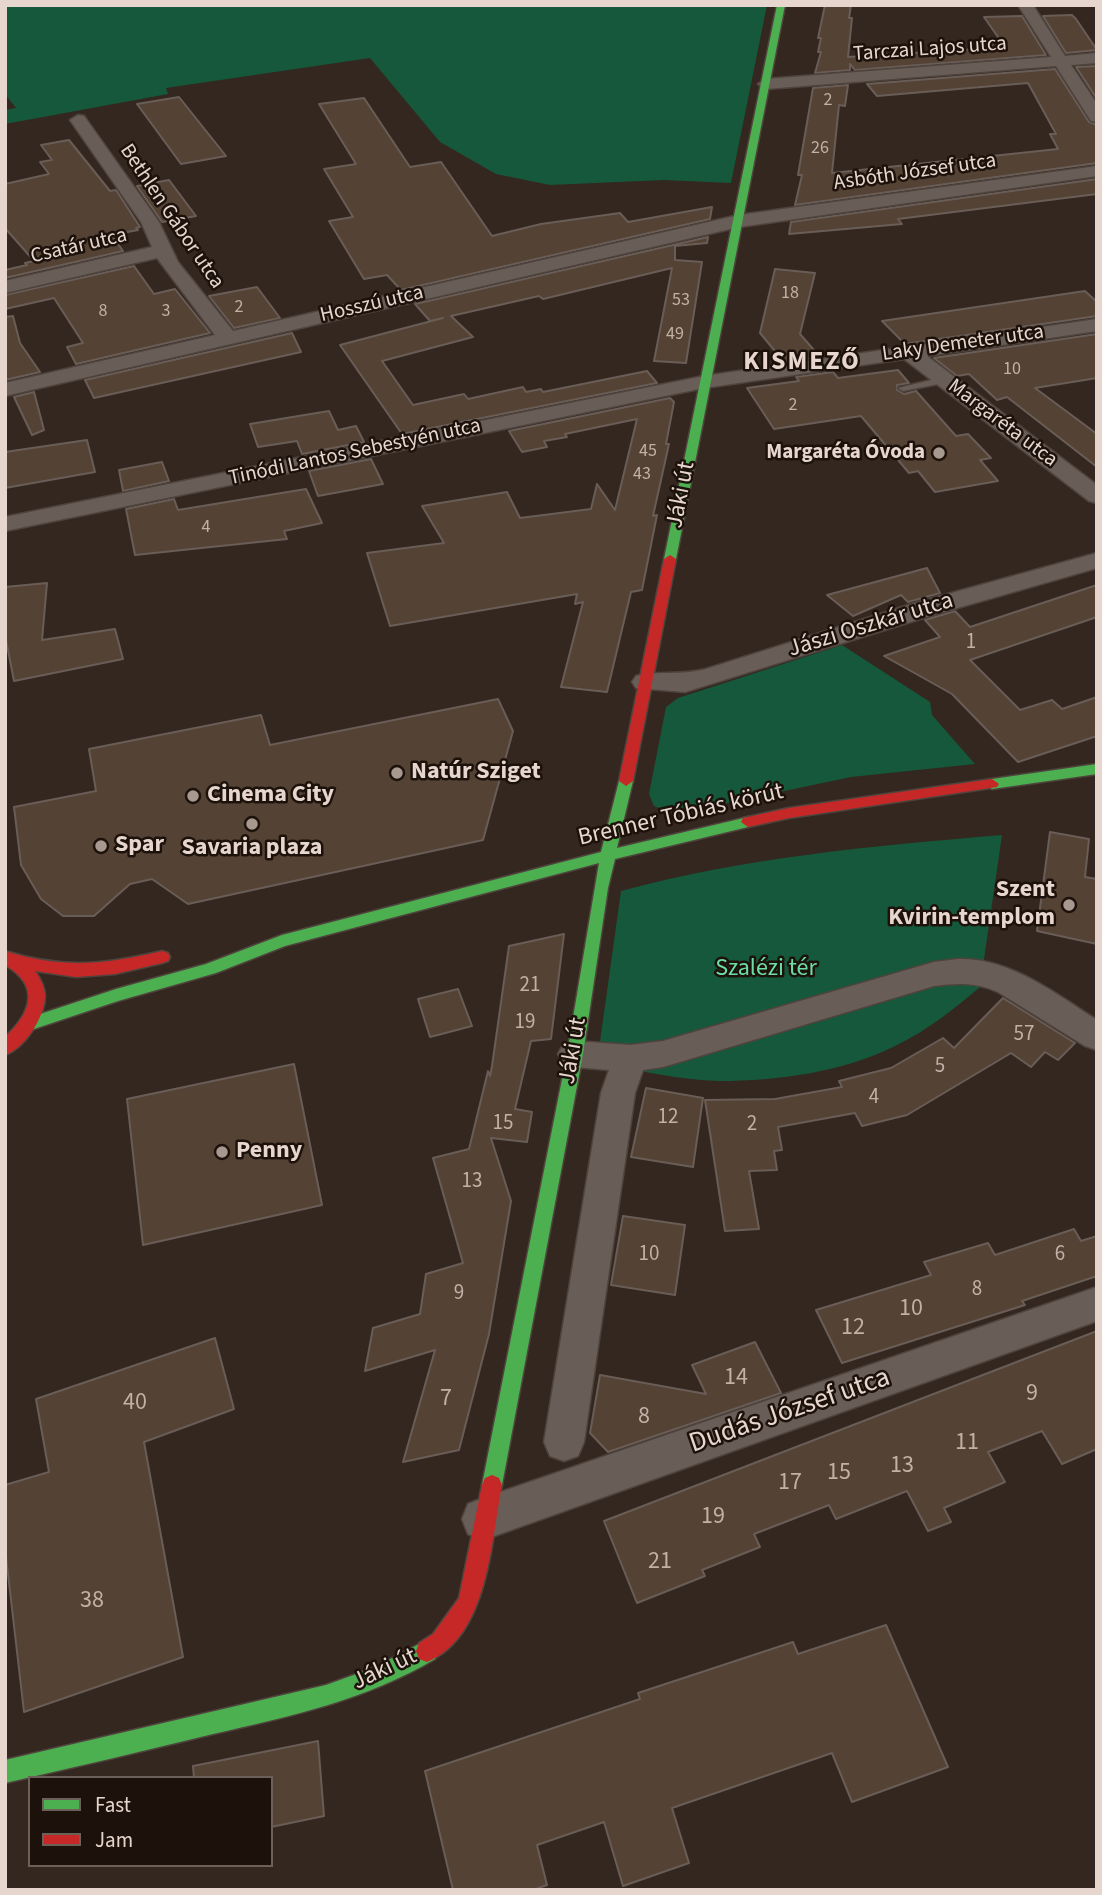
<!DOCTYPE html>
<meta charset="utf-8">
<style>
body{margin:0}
#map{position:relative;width:1102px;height:1895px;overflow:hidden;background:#34271f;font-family:"Source Sans 3",sans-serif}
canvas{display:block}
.frame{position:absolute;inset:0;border:7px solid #e6d6cd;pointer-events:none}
.legend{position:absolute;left:28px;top:1776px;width:245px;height:91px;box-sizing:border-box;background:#1c120b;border:2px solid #6d6059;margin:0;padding:9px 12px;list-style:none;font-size:21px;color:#e6d6cd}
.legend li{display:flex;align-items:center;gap:14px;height:35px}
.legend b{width:35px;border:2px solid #6d6059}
</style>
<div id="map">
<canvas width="1102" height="1895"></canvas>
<div class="frame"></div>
<ul class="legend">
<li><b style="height:9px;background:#4caf50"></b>Fast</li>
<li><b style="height:9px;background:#c62828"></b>Jam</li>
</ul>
</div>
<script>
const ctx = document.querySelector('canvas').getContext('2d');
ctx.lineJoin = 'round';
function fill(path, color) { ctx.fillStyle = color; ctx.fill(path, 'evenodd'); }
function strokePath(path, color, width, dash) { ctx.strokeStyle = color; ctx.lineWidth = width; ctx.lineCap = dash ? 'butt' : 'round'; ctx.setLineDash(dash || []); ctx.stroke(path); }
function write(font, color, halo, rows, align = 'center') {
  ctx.font = font + ' "Source Sans 3",sans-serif'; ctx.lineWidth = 5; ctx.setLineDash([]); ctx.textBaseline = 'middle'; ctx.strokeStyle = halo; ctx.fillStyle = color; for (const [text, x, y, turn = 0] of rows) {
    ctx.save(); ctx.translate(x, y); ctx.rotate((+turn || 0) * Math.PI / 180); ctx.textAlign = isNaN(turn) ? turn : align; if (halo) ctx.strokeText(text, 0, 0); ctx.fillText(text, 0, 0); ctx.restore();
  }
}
const green = new Path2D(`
 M5,5H767L731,183L664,180L550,185L496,174L440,142L370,58L166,88L168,94L5,124V110L16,108L5,94Z
 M842,645L930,702L932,715L975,764L851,777L675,814L654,806L649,794L666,707L678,698Z
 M1002,835L980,987C954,1009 928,1030 897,1045C845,1072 777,1081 719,1081C679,1080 637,1070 597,1063L621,891C745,857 874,846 1002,835Z`);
const building = new Path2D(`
 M825,5H851L849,18H852L848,57L993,48L989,40H1000L984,17L1022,16L1046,55L855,70L850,64V70L815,73L821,52H818L821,38H818Z
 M1072,15L1076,19L1097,50L1066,53L1043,16Z
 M1097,66V99L1076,67Z
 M1055,69L1089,122L1097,125V163L795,205L802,175H798L813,88L848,85L845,106L839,105L832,173L1058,149L1050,134H1056L1028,83L877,96L867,84Z
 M179,97L226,156L181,164L137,104Z
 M364,98L410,167L441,162L492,236L541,224L620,213L628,222L712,207L710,219L401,290L387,275L364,279L329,221L353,217L324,169L356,164L319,104Z
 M69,140L110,191L116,190L140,227L136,228L138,230L112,235L123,251L5,278V270L27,265L25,263L34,261L5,228V184L49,174L40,162L52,160L41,145Z
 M1097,179V194L898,219L902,224L789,234L791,222Z
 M169,180L196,216L162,222L137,186Z
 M708,237L707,243L675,246V260L702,262L686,363L654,361L672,268L543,299L539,296L451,316L473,337L382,361L413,405L464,394L468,399L523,387L526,392L541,389L543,392L647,371L657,383L402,434L340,345L443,318L430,321L415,304Z
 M134,266L154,294L175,289L210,333L76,364L67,347L83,343L54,298L5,309V295Z
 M775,269L815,273L800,334L820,357L784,362L760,333Z
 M257,287L280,318L234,328L209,296Z
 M1085,291L1097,302V316L905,344L882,321Z
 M13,316L20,343L40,372L5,380V317Z
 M292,333L301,352L94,398L85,380Z
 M1097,334V378L1035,388L1097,434V467L1007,397L997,400L969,374L957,376L934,358Z
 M898,370L909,383L897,385V390L904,394L916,391L956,436L968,434L991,458L980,460L998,481L935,492L918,471L909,473L861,416L774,429L747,388L799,381L796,377L833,372L838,378Z
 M34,392L44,430L32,435L14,397Z
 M670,398L674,402L666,444H669L653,516L657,515L642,590L631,592L607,692L561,687L583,602L575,604L577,594L390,626L367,553L444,543L422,506L507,492L520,518L591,509L597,484L615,510L637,419L565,434L567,437L544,441L547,447L522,452L509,431Z
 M329,411L338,430L356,426L364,442L302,454L297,441L258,447L250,424Z
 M87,440L95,472L5,488V452Z
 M371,459L383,484L318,496L309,471Z
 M162,462L169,481L123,491L119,470Z
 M306,489L322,523L284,531L287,539L135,555L126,509L174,499L178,510Z
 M927,568L940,593L908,602L901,595L853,616L827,595Z
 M47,583L42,640L115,629L123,659L14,681L5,635V587Z
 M1097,585V617L970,660L1020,710L1052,700L1062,709L1097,697V736L1018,762L952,694L884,656L940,637L925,620L955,611L970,627Z
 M498,699L513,731L483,840L188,904L152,879L130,884L94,916H63L41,899L21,865L14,807L96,791L89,749L261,715L270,745Z
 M1050,832L1089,839L1085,877L1097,879V944L1037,931Z
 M564,934L551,1039L531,1041L515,1109L532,1112L527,1142L491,1138L511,1201L489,1334L459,1450L403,1462L435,1350L365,1371L373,1328L420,1314L426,1274L463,1263L433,1158L469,1149L488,1071L490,1076L492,1066L509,946Z
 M458,989L472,1026L430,1037L418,999Z
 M1003,998L1075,1043L1058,1060L1045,1052L1031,1067L1011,1053L907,1115L862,1126L855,1113L778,1127L782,1150L774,1151L777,1170L749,1171L759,1229L725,1231L705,1100L775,1099L842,1087L839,1081L891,1068L943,1038L954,1048Z
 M294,1064L322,1205L143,1245L127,1099Z
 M646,1088L703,1098L693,1167L631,1157Z
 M623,1216L685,1225L675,1295L611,1285Z
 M1074,1229L1081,1241L1097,1236V1276L1022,1301L1025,1305L842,1363L816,1310L931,1275L924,1262L988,1243L995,1255Z
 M1097,1331V1449L1062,1464L1042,1431L988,1452L1005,1482L944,1508L951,1522L928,1531L907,1491L836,1519L829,1505L754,1534L760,1547L702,1570L705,1576L637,1603L604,1521Z
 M215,1338L234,1409L144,1442L183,1657L24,1712L5,1548V1485L49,1472L36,1399Z
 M755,1342L781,1393L608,1452L590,1433L600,1375L706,1394L692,1365Z
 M886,1625L948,1767L852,1802L832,1753L672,1808L689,1863L623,1886L604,1822L537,1845L547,1885L533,1890H453L425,1771L640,1699L638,1693L793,1642L798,1654Z
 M318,1741L324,1816L271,1827V1778H194L193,1766Z`);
const lane = new Path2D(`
 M944,377L949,380L948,382L903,391L898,388Z`);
const street = new Path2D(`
 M1018,5H1033L1065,56L1097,53V63L1071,65L1097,104V122L1091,121L1056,66L766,89L758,84L766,79L1051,57Z
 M78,115L84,116L159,222L178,262L233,331L739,215L1097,166V176L739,227L5,396V383L215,335L157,258L5,293V281L152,247L141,222L70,120Z
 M1097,319V331L927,356L1097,485V503L1089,501L904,359L704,388L5,531V517L704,376Z
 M1097,553V568L933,615L685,692L636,688L632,682L636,676C658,670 680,676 706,669L915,603Z
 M958,959C1009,957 1056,994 1097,1020V1050L1085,1046L998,992C976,982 957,983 934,986L663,1067L643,1070L635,1093L584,1442L578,1456L564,1461L550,1456L544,1442L601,1093L609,1070L575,1067L563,1063L558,1054L563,1045L575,1041L630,1045L663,1041L934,962Z
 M1097,1287V1321L483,1540L468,1534L462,1519L468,1504L483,1498Z`);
const fast = new Path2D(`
 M777,5H785L676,559L670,563L664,559Z
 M1097,764V774L992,789L985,784L992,779Z
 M626,776L633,781L617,848L748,817L755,822L748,827L615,859L608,888L583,1054L502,1485L499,1492L492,1495L485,1492L482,1485L567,1054L599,863L285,946L216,973L118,1001L28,1031L22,1030L20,1025L22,1020L116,989L206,964L282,935L601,852L619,781Z
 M427,1640L435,1643L438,1651L435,1659C366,1700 291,1716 213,1734C144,1751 75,1767 5,1783V1760L326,1685L373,1668Z`);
const jam = new Path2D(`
 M670,555L676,559L633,781L626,786L619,781L664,559Z
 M992,779L999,784L997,787L789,818L748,827L741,822L743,818L789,808Z
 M5,951C63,969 103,965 162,951L168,953L170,957L168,961L162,963L115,974L76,977L35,971C40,978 45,987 45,996C45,1017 25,1048 5,1055V1037C31,1013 41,986 5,965Z
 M492,1475L499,1478L502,1485C491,1541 488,1637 427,1662L419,1659L416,1651L419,1643L433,1634L459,1598L482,1485L485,1478Z`);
const markers = [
 [939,453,7,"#a89990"],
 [397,773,7,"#a89990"],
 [193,796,7,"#a89990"],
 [252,824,7,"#a89990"],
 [101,846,7,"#a89990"],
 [1069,905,7,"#a89990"],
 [222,1152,7,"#a89990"]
];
const farNumbernames = [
 ["2",828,101],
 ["26",820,149],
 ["18",790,294],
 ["53",681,301],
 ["2",239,308],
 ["8",103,312],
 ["3",166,312],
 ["49",675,335],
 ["10",1012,370],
 ["2",793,406],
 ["45",648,452],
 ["43",642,475],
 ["4",206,528]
];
const farStreetnames = [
 ["Tarczai Lajos utca",930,50,-4],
 ["Asbóth József utca",915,173,-8],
 ["Bethlen Gábor utca",171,217,56],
 ["Csatár utca",79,247,-13],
 ["Hosszú utca",372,305,-13],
 ["Laky Demeter utca",963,344,-8],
 ["Margaréta utca",1002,424,37],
 ["Tinódi Lantos Sebestyén utca",355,453,-12]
];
const farPoinames = [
 ["Margaréta Óvoda",925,453]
];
const numberNames = [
 ["1",971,643],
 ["21",530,986],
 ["19",525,1023],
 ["57",1024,1035],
 ["5",940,1067],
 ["4",874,1098],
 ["12",668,1118],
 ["15",503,1124],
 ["2",752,1125],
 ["13",472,1182],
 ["10",649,1255],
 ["6",1060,1255],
 ["8",977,1290],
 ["9",459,1294]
];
const streetNames = [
 ["Jáki út",682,495,-79],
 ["Jászi Oszkár utca",871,626,-17],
 ["Brenner Tóbiás körút",681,816,-13],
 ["Jáki út",574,1051,-80],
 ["Jáki út",385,1670,-25]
];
const poiNames = [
 ["Natúr Sziget",411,773],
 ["Cinema City",207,796],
 ["Spar",115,846],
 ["Savaria plaza",252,849,"center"],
 ["Szent",1055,891,"right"],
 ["Kvirin-templom",1055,919,"right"],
 ["Penny",236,1152]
];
const parkNames = [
 ["Szalézi tér",766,970]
];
const nearNumbernames = [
 ["10",911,1310],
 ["12",853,1329],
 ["14",736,1379],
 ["9",1032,1395],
 ["7",446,1400],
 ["40",135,1404],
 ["8",644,1418],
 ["11",967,1444],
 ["13",902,1467],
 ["15",839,1474],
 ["17",790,1484],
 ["19",713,1518],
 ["21",660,1563],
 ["38",92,1602]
];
const farDistrictnames = [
 ["KISMEZŐ",802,363]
];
const nearStreetnames = [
 ["Dudás József utca",790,1412,-19]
];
fill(green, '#15583b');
fill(building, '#544234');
strokePath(building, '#695d57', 2);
strokePath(lane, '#4f443d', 3);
strokePath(street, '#4f443d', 3);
strokePath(fast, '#4f443d', 3);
strokePath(jam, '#4f443d', 3);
fill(lane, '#695e57');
fill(street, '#695e57');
fill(fast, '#4caf50');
fill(jam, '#c62828');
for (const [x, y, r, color] of markers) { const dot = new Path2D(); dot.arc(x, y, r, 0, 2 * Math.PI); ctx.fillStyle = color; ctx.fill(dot); strokePath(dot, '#1c120b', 2.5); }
write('18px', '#c2b1a7', null, farNumbernames);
write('21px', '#e6d6cd', '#1c120b', farStreetnames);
write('bold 21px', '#e6d6cd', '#1c120b', farPoinames, 'right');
write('21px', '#c2b1a7', null, numberNames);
write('24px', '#e6d6cd', '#1c120b', streetNames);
write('bold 24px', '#e6d6cd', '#1c120b', poiNames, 'left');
write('24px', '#6adea5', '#1c120b', parkNames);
write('24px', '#c2b1a7', null, nearNumbernames);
ctx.letterSpacing = '2px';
write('bold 26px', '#e6d6cd', '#1c120b', farDistrictnames);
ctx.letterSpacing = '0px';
write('28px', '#e6d6cd', '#1c120b', nearStreetnames);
</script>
